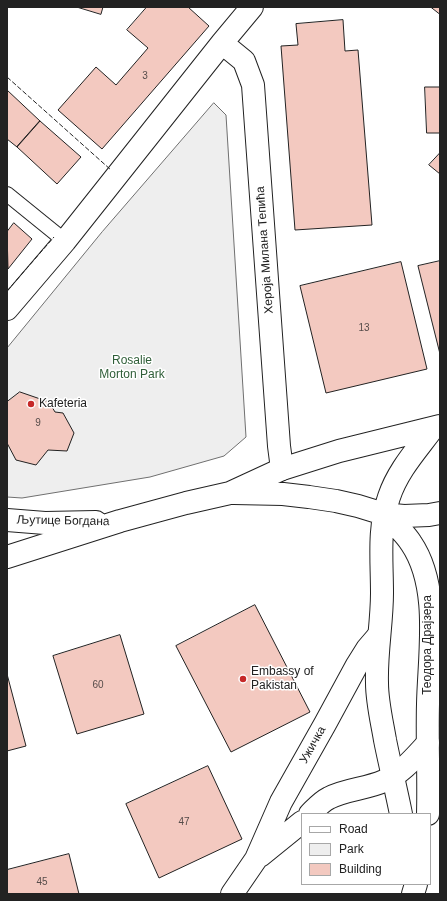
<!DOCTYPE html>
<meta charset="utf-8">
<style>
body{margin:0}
#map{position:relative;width:447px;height:901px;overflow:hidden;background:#fff;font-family:Arial,sans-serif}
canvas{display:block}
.frame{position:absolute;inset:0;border:8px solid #222;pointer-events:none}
.legend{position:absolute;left:301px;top:813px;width:130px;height:72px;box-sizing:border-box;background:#fff;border:1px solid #a7a7a7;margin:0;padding:5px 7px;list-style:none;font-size:12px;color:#222}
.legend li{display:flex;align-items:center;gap:8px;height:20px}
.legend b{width:20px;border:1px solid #a7a7a7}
</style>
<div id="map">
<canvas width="447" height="901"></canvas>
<div class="frame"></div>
<ul class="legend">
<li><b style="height:5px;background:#fff"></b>Road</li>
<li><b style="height:11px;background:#eee"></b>Park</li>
<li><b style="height:11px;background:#f3c9c0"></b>Building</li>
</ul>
</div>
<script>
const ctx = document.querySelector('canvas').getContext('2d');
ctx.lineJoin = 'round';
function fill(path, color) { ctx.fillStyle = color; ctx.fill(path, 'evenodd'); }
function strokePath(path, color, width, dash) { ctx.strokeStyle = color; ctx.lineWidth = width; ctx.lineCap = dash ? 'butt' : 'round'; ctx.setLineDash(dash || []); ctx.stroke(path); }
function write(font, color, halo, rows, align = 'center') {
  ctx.font = font + ' Arial,sans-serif'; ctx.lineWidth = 3; ctx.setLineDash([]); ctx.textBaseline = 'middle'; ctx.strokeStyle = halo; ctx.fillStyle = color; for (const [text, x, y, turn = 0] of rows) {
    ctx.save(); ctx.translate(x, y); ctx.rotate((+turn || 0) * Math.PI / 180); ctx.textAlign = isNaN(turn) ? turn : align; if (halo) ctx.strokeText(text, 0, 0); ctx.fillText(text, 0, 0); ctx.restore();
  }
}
const green = new Path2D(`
 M214,103L226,115L246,437L224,456L150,477L22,498L7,497V348L102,232Z`);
const building = new Path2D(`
 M77,7H103L101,14Z
 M147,7H188L209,26L102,149L58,110L96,67L116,85L148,48L127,30Z
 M431,7H440V14Z
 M343,20L345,51L358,50L372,225L295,230L281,46L298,45L296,24Z
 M425,87H440V133H427Z
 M7,90L40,121L17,147L7,139Z
 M40,121L81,157L57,184L17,147Z
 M440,153V174L429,165Z
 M14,223L32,239L8,269L7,232Z
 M440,261V354L418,266Z
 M401,262L427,369L326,393L300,286Z
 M20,392L49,402L55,412L63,413L74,433L67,451L48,450L36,465L16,460L7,443V402Z
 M255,605L310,712L231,752L176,646Z
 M120,635L144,714L77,734L53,656Z
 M7,674L26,746L7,751Z
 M208,766L242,839L159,878L126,804Z
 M69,854L79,894H7V870Z`);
const lane = new Path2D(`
 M7,194L65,241`);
const street = new Path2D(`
 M222,43L244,61L253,85L279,446L282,469
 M7,309L65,241L222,43L252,7
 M310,814C316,808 321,802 329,798C346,789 366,789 384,781C402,773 415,757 428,743
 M260,856L302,822
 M232,894L256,859L281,802L325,724L357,665L367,649L379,635`);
const secondary = new Path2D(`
 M234,493L283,494L309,497L336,501L358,506L384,514L393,515L404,516L429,515L440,513
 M384,514C394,523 404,532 411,543C441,587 429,654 428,704C427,741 429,777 428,814
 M7,520L45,523L96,522
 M7,557L120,521L186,503L230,493L282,469L339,451L440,426
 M401,814C396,789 390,765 385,740C382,722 377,702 377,683C376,653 382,623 382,593C382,560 378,528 389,497C398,470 417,450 433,428
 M413,894L416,884`);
const fence = new Path2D(`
 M7,77L111,170
 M7,291L54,237`);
const markers = [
 [31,404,4,"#c62828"],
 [243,679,4,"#c62828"]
];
const numberNames = [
 ["3",145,76],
 ["13",364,328],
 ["9",38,423],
 ["60",98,685],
 ["47",184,822],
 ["45",42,882]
];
const streetNames = [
 ["Хероја Милана Тепића",265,250,-94],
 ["Љутице Богдана",63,521,1],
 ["Теодора Драјзера",428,645,-90],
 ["Ужичка",313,745,-61]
];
const parkNames = [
 ["Rosalie",132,361],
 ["Morton Park",132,375]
];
const poiNames = [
 ["Kafeteria",39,404],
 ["Embassy of",251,672],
 ["Pakistan",251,686]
];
fill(green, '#eee');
strokePath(green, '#6f6f6f', 1);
fill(building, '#f3c9c0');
strokePath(building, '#222', 1);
strokePath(lane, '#222', 16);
strokePath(street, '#222', 24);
strokePath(secondary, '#222', 24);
strokePath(lane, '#fff', 14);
strokePath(street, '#fff', 22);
strokePath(secondary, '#fff', 22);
strokePath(fence, '#222', 1, [5, 2]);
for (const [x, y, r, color] of markers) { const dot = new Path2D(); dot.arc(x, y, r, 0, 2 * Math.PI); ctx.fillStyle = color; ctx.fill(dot); strokePath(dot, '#fff', 1.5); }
write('10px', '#564c4a', null, numberNames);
write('12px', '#222', '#fff', streetNames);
write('12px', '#2f5e38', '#fff', parkNames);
write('12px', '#222', '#fff', poiNames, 'left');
</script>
